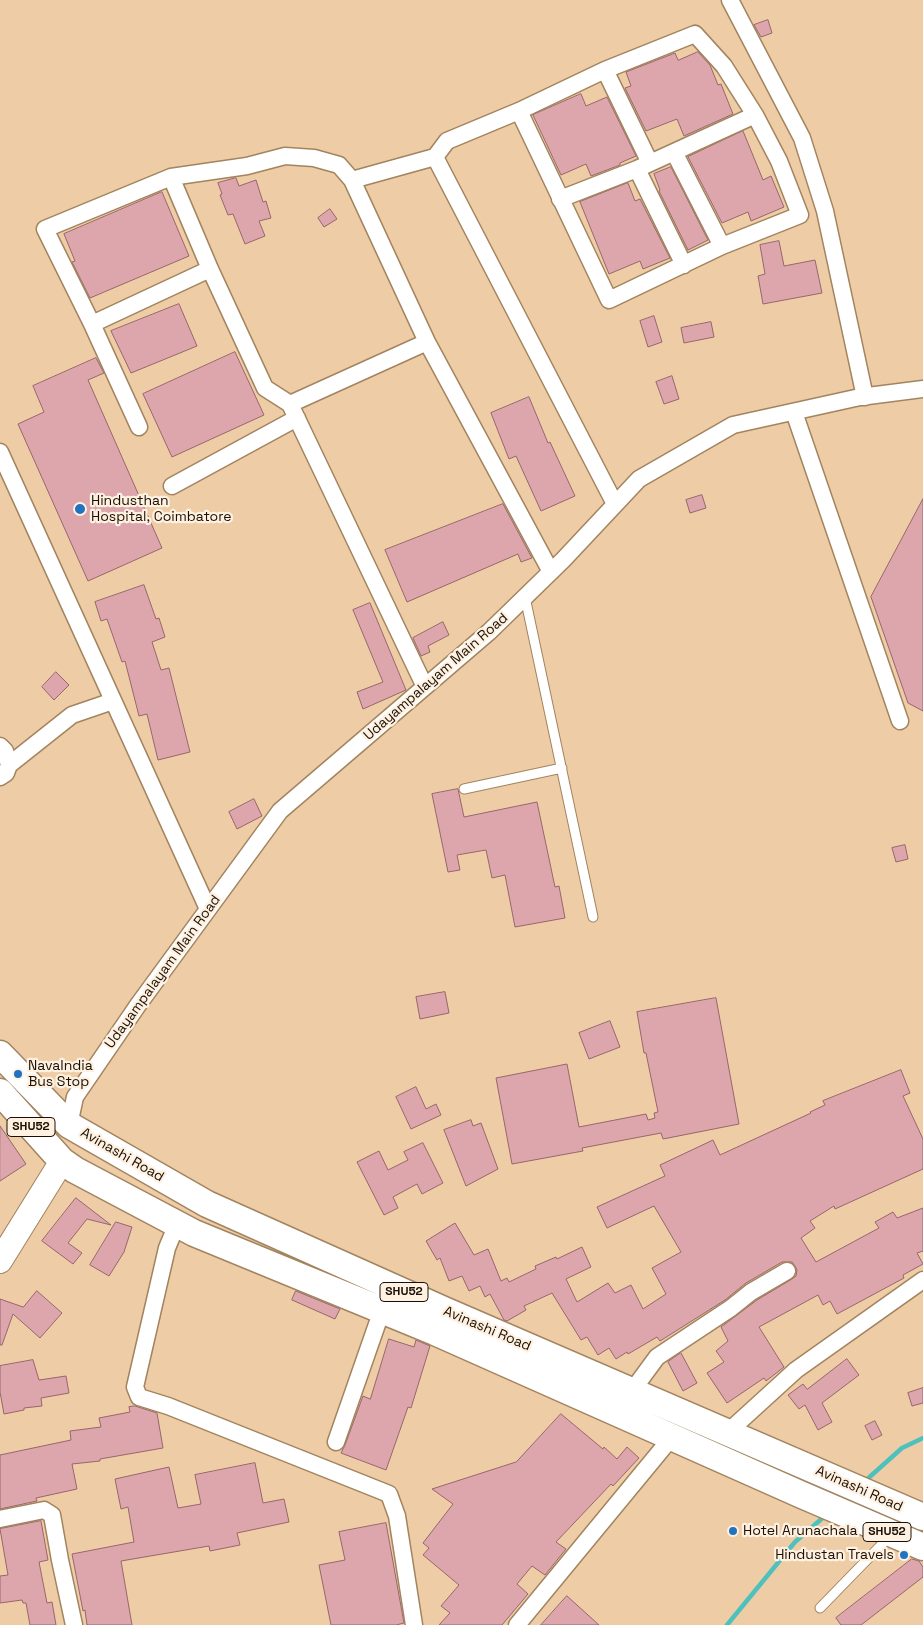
<!DOCTYPE html>
<style>
body{margin:0}
canvas{display:block;background:#eecca5}
</style>
<canvas width="923" height="1625"></canvas>
<script>
const ctx = document.querySelector('canvas').getContext('2d');
ctx.lineJoin = 'round';
function strokePath(path, color, width, dash) { ctx.strokeStyle = color; ctx.lineWidth = width; ctx.lineCap = dash ? 'butt' : 'round'; ctx.setLineDash(dash || []); ctx.stroke(path); }
function fill(path, color) { ctx.fillStyle = color; ctx.fill(path, 'evenodd'); }
function write(font, color, halo, rows, align = 'center') {
  ctx.font = font + ' "Space Grotesk",sans-serif'; ctx.lineWidth = 4.5; ctx.setLineDash([]); ctx.textBaseline = 'middle'; ctx.strokeStyle = halo; ctx.fillStyle = color; for (const [text, x, y, turn = 0] of rows) {
    ctx.save(); ctx.translate(x, y); ctx.rotate((+turn || 0) * Math.PI / 180); ctx.textAlign = isNaN(turn) ? turn : align; if (halo) ctx.strokeText(text, 0, 0); ctx.fillText(text, 0, 0); ctx.restore();
  }
}
const stream = new Path2D(`
 M864,1482L902,1448L923,1438
 M727,1625L795,1542L826,1515`);
const building = new Path2D(`
 M768,20L772,33L761,37L754,25Z
 M698,52L710,65L718,85L721,84L733,114L684,136L677,119L646,131L625,88L631,86L626,72L675,53L678,60Z
 M581,94L586,106L607,97L636,156L620,163V165L591,176L586,164L561,175L533,115Z
 M743,131L763,180L771,176L784,207L751,221L748,212L722,223L688,157Z
 M671,167L708,240L688,250L659,191L660,190L654,174Z
 M236,178L239,186L256,180L263,202L266,201L271,218L259,221L265,236L245,244L233,214L228,215L220,195L222,194L218,183Z
 M628,183L635,201L640,199L670,258L643,269L640,261L609,274L580,202Z
 M162,192L189,256L90,298L72,262L75,261L64,234Z
 M330,209L337,219L324,227L318,218Z
 M779,241L784,266L815,260L822,293L763,304L758,276L765,274L760,245Z
 M179,304L197,346L131,373L111,331Z
 M654,316L662,342L648,347L640,321Z
 M711,322L714,337L684,343L681,328Z
 M235,352L264,415L172,457L143,394Z
 M96,358L104,373L88,380L162,548L88,581L18,424L44,412L33,386Z
 M672,376L679,399L664,404L656,382Z
 M529,397L548,443L550,442L575,496L541,511L516,456L509,459L491,413Z
 M702,495L706,508L690,513L686,500Z
 M923,499V711L908,703L871,597Z
 M503,504L532,558L521,562L518,554L407,602L385,550Z
 M144,585L156,619L159,618L165,637L152,642L161,670L169,668L190,752L158,760L147,714L139,716L125,661L122,662L107,619L101,621L95,602Z
 M370,603L406,690L363,709L357,692L383,682L353,610Z
 M443,622L449,635L428,646L430,652L421,656L413,638Z
 M56,672L69,685L54,700L42,687Z
 M458,789L464,817L537,802L555,887L559,886L565,918L515,927L505,875L492,878L486,850L457,855L460,870L448,872L432,794Z
 M254,799L262,816L237,829L229,812Z
 M905,845L908,859L896,862L892,848Z
 M445,992L449,1013L420,1019L416,997Z
 M716,998L739,1124L663,1139L661,1133L582,1148L583,1151L512,1164L496,1078L567,1064L579,1127L646,1114L648,1120L655,1118L654,1113L658,1112L646,1053H644L637,1012Z
 M610,1021L620,1047L589,1059L579,1033Z
 M901,1070L910,1093L903,1096L923,1139V1169L835,1209L834,1206L810,1221L815,1228L801,1238L816,1262L879,1228L875,1222L893,1212L897,1218L923,1208V1251L917,1253L923,1264L903,1275L904,1278L837,1314L830,1301L823,1305L818,1295L759,1327L784,1367L766,1381L764,1378L727,1403L707,1373L724,1362L716,1351L728,1341L721,1327L757,1300L792,1279L796,1276L797,1270L795,1266L792,1262H782L746,1283L725,1300L660,1341L657,1337L628,1354L627,1352L616,1359L609,1348L598,1355L587,1337L581,1340L552,1293L524,1306L526,1310L507,1321L504,1320L490,1294L485,1297L480,1286L469,1291L462,1276L449,1281L440,1258L437,1260L426,1241L455,1223L474,1255L488,1249L501,1281L507,1278L509,1282L536,1269L535,1266L556,1257L557,1259L582,1247L591,1267L566,1279L577,1302L608,1283L615,1293L631,1285L643,1309L666,1294L652,1268L681,1252L654,1206L607,1228L597,1207L665,1176L660,1165L713,1140L720,1155L811,1113L810,1112L825,1105L823,1101Z
 M416,1087L426,1109L436,1104L441,1115L411,1129L396,1097Z
 M471,1120L473,1126L481,1123L498,1169L466,1186L444,1130Z
 M0,1126L26,1164L0,1181Z
 M423,1143L443,1183L422,1194L417,1184L393,1197L398,1208L384,1215L357,1162L379,1151L388,1170L408,1160L404,1152Z
 M76,1198L111,1225L87,1219L68,1243L82,1253L73,1264L42,1241Z
 M116,1222L132,1227L124,1252L109,1276L90,1265Z
 M37,1291L62,1313L40,1338L13,1314L2,1345H0V1299L23,1307Z
 M296,1291L340,1309L335,1319L292,1300Z
 M389,1339L414,1347L416,1340L430,1346L411,1408L408,1407L386,1470L341,1453L345,1445L363,1396L370,1399Z
 M681,1353L697,1383L683,1391L668,1362Z
 M847,1359L859,1375L822,1403L832,1422L818,1430L805,1405L799,1409L788,1395L803,1384L807,1389Z
 M33,1360L39,1380L66,1376L69,1393L41,1398L42,1406L24,1408V1410L4,1414L0,1392V1366Z
 M923,1388V1403L912,1406L908,1393Z
 M135,1406L157,1413L163,1448L100,1459V1461L72,1464L77,1489L36,1498L37,1501L0,1509V1455L71,1440L70,1431L101,1427L99,1418L130,1412L129,1407Z
 M561,1414L603,1449L604,1447L617,1459L627,1447L639,1458L613,1486L611,1484L556,1542L566,1549L545,1575L532,1566L517,1584L528,1594L502,1625H439L450,1613L441,1606L459,1585L423,1555L429,1548L423,1543L453,1504L432,1489L516,1462Z
 M875,1421L882,1435L872,1440L865,1426Z
 M255,1463L263,1503L284,1499L289,1522L237,1533L240,1545L210,1551L209,1546L121,1561L132,1625H87L85,1610L83,1611L72,1554L134,1542L128,1507L121,1509L115,1479L169,1467L178,1508L201,1504L195,1475Z
 M41,1521L48,1560L39,1562L47,1603L52,1602L56,1625H30L26,1603H23L22,1600L0,1603V1576L8,1575L0,1529Z
 M386,1523L404,1623L396,1625H331L319,1565L345,1560L339,1532Z
 M912,1559L919,1561L923,1567V1577L861,1625H841L836,1618Z
 M567,1596L599,1625H541Z`);
const lane = new Path2D(`
 M525,597L593,917
 M464,789L562,768
 M820,1608L890,1536`);
const street = new Path2D(`
 M730,0L802,138L825,211L865,397
 M605,70L650,163
 M674,152L722,246
 M435,157L615,504
 M637,169L684,265
 M171,177L210,269L265,388L290,404L425,687
 M352,180L435,157L447,141L519,111L605,70L695,34L724,66L755,115L779,161L800,215L722,246L609,300L519,111
 M560,199L637,169L755,115
 M92,324L210,269
 M290,404L427,342L551,572
 M794,412L900,721
 M139,427L92,324L45,229L171,177L247,166L285,156L314,158L339,165L352,180L427,342
 M0,452L208,909
 M172,486L297,418
 M0,746L5,751L9,765L6,773L0,777
 M9,765L72,715L113,701
 M69,1125L75,1097L138,1005L280,811L489,632L563,560L639,479L733,425L860,397L923,389
 M177,1224L167,1248L135,1387L139,1397L168,1406L389,1494L397,1516L414,1625
 M632,1391L657,1357L731,1308L751,1292L787,1271
 M728,1432L796,1370L923,1280
 M336,1442L382,1310
 M0,1519L44,1510L52,1515L60,1560L74,1625
 M517,1625L672,1437`);
const secondary = new Path2D(`
 M0,1261L62,1161`);
const primary = new Path2D(`
 M0,1054L69,1125L207,1204L444,1310L923,1517
 M0,1092L62,1161L75,1170L194,1233L435,1332L802,1495L923,1547`);
const markers = [
 [80,509,6,"#1f73c1"],
 [18,1074,5,"#1f73c1"],
 [733,1531,5,"#1f73c1"],
 [904,1555,5,"#1f73c1"]
];
const shields = [
 [31,1127,48],
 [404,1292,48],
 [887,1532,48]
];
const shieldNames = [
 ["SHU52",31,1127],
 ["SHU52",404,1292],
 ["SHU52",887,1532]
];
const poiNames = [
 ["Hindusthan",91,501],
 ["Hospital, Coimbatore",91,517],
 ["NavaIndia",28,1066],
 ["Bus Stop",28,1082],
 ["Hotel Arunachala",743,1531],
 ["Hindustan Travels",894,1555,"right"]
];
const streetNames = [
 ["Udayampalayam Main Road",436,677,-41],
 ["Udayampalayam Main Road",163,972,-54],
 ["Avinashi Road",122,1155,30],
 ["Avinashi Road",487,1329,23],
 ["Avinashi Road",859,1489,24]
];
strokePath(stream, '#4ec1bc', 4.5);
fill(building, '#dca6ac');
strokePath(building, '#97666c', 1);
strokePath(lane, '#a2845f', 11);
strokePath(street, '#a2845f', 19);
strokePath(secondary, '#a2845f', 26);
strokePath(primary, '#a2845f', 29);
strokePath(lane, '#fff', 9);
strokePath(street, '#fff', 16);
strokePath(secondary, '#fff', 24);
strokePath(primary, '#fff', 26);
for (const [x, y, r, color] of markers) { const dot = new Path2D(); dot.arc(x, y, r, 0, 2 * Math.PI); ctx.fillStyle = color; ctx.fill(dot); strokePath(dot, '#fff1e1', 2); }
for (const [x, y, w] of shields) { const box = new Path2D(); box.roundRect(x - w / 2, y - 9.5, w, 19, 4); ctx.fillStyle = '#fff1e1'; ctx.fill(box); strokePath(box, '#1b1003', 1); }
write('bold 12px', '#1b1003', null, shieldNames);
write('14px', '#1b1003', '#fff1e1', poiNames, 'left');
write('14px', '#1b1003', '#fff1e1', streetNames);
</script>
